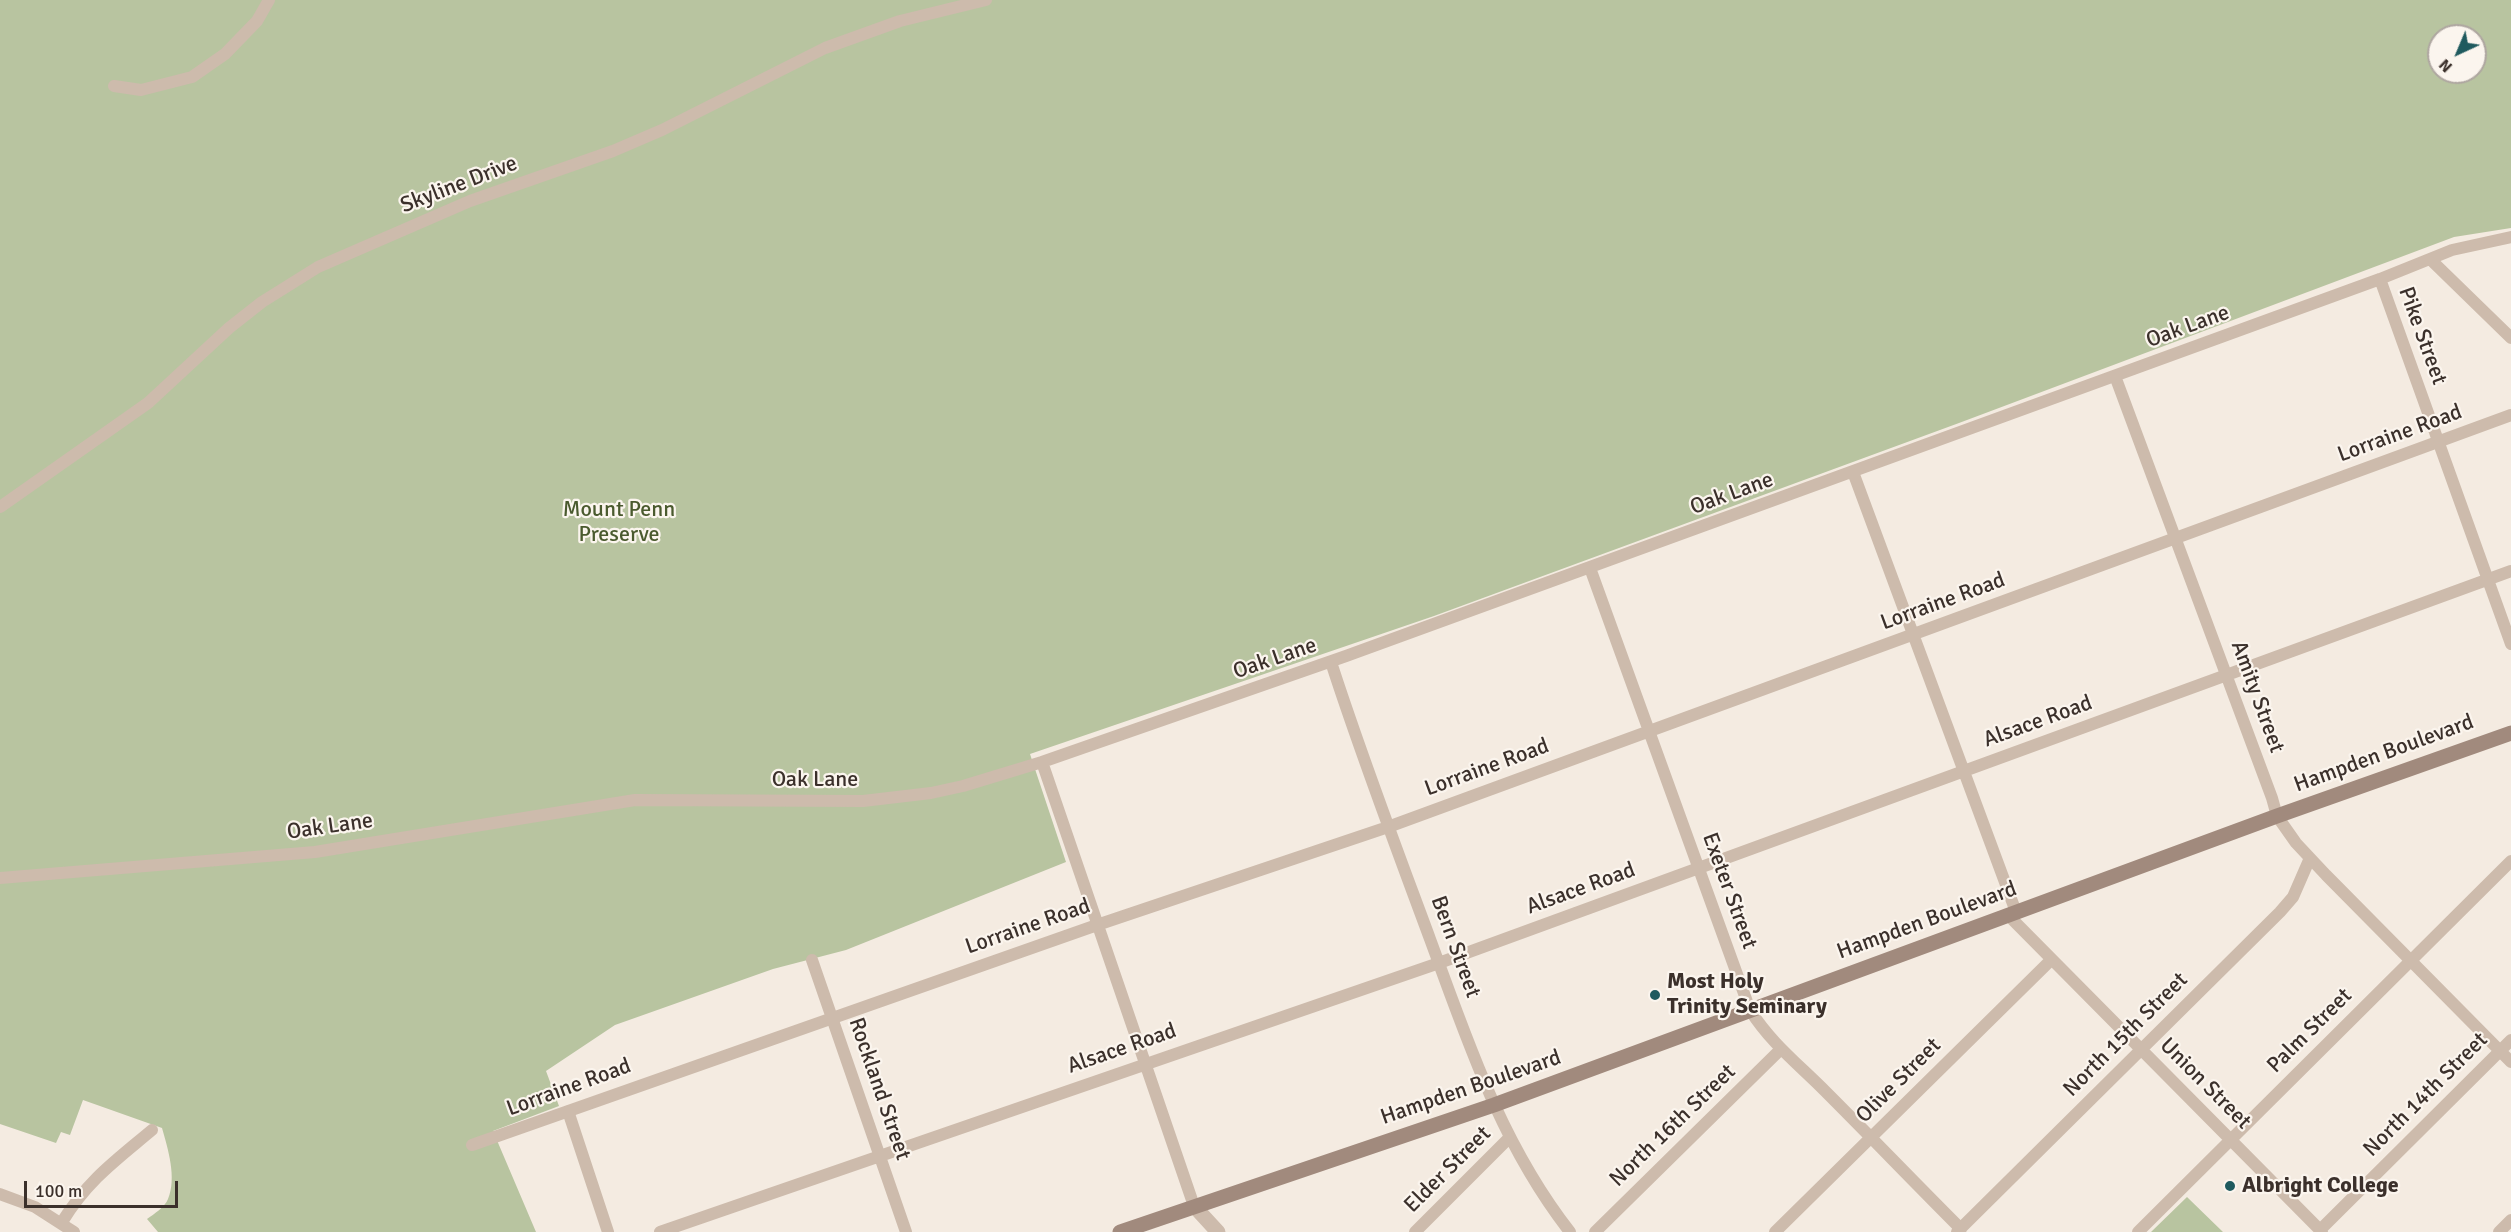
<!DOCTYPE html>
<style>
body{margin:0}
#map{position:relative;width:2511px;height:1232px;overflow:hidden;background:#f4ebe1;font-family:Signika,sans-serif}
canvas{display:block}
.north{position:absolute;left:2427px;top:24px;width:60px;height:60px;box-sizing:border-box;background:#fbf5ee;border:2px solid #aea6a0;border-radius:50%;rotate:224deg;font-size:16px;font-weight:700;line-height:24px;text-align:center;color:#3b302b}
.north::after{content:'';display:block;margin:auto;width:21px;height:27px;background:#1f5a5e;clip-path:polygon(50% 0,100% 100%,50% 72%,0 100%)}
.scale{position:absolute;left:24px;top:1181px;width:154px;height:27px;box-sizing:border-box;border:3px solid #3b302b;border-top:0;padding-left:8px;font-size:18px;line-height:21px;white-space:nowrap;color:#3b302b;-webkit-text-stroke:4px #fbf5ee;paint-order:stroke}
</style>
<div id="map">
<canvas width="2511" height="1232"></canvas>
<div class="north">N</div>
<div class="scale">100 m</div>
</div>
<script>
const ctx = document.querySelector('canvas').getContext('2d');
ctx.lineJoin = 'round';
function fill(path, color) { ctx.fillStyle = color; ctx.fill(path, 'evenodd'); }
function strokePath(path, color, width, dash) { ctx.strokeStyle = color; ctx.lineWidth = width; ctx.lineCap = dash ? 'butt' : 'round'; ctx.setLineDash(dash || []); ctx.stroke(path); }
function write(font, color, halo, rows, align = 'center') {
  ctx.font = font + ' Signika,sans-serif'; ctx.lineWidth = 4.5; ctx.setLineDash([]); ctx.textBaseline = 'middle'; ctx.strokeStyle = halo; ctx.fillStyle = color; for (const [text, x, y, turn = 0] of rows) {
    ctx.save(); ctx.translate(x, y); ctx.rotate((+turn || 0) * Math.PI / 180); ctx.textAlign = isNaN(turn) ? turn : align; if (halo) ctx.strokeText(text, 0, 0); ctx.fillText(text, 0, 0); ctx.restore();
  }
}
const green = new Path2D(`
 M0,0H2511V228L2454,237L1959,423L1434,616L1030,754L1066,862L846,950L773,969L615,1025L546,1071L559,1106L493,1131L536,1232H158L147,1219C154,1214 165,1207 168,1199C177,1178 168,1149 162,1128L83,1100L70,1135L61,1132L56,1143L0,1124ZM2439,36H2475V72H2439Z
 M2187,1197L2223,1232H2151Z`);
const minor = new Path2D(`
 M114,86L141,90L192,77L225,54L257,21L269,0
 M2431,260L2511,338
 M2380,279L2511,644
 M2115,376L2272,798L2277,816L2296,843L2326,875L2511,1062
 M1853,472L2016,912
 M0,507L148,403L229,328L262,302L318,267L470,201L613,151L662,130L825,48L900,21L986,0
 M1590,568L1750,1010C1771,1043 1797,1063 1825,1091C1870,1136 1915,1183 1961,1229
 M1331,662C1361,755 1396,847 1430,939C1468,1042 1501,1144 1570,1232
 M1042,762L1194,1206
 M0,878L315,852L635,800L863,801L931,793L963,786L1042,762L1346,656L2380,279L2452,250L2511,237
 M2008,915L2322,1232
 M812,960L906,1232
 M568,1111L608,1232
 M472,1145L1097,925L1388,827L2511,415
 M0,1194L35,1207L74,1232
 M62,1222C88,1180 115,1161 152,1130
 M2320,1230L2511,1040
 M660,1232L1439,963L2511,571
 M1415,1232L1510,1137
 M1595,1232L1780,1050
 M1775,1232L2051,960
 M1957,1232L2280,912L2293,897L2310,858
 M2138,1232L2511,861
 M2499,1232L2511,1220`);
const tertiary = new Path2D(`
 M1194,1206L1218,1232`);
const secondary = new Path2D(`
 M1120,1232L1494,1105L2277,816L2511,733`);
const markers = [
 [1655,995,6,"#1f5a5e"],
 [2230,1186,6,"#1f5a5e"]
];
const streetNames = [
 ["Skyline Drive",459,185,-21],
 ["Oak Lane",2188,327,-20],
 ["Pike Street",2422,336,70],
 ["Lorraine Road",2400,434,-20],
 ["Oak Lane",1732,494,-20],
 ["Lorraine Road",1943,602,-20],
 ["Oak Lane",1275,659,-19],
 ["Amity Street",2257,697,70],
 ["Alsace Road",2038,722,-20],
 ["Hampden Boulevard",2384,754,-20],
 ["Lorraine Road",1487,768,-20],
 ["Oak Lane",815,780],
 ["Oak Lane",330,827,-8],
 ["Alsace Road",1581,889,-20],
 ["Exeter Street",1729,891,70],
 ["Hampden Boulevard",1927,921,-20],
 ["Lorraine Road",1028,927,-19],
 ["Bern Street",1455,947,70],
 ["Palm Street",2310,1031,-45],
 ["North 15th Street",2126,1035,-45],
 ["Alsace Road",1122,1049,-19],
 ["Olive Street",1899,1081,-45],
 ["Union Street",2205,1084,45],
 ["Lorraine Road",569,1088,-20],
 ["Hampden Boulevard",1471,1088,-19],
 ["Rockland Street",879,1089,71],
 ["North 14th Street",2426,1095,-45],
 ["North 16th Street",1673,1126,-44],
 ["Elder Street",1448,1170,-45]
];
const parkNames = [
 ["Mount Penn",619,510],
 ["Preserve",619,535]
];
const poiNames = [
 ["Most Holy",1667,982],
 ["Trinity Seminary",1667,1007],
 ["Albright College",2242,1186]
];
fill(green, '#b8c4a0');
strokePath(minor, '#cdbbac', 12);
strokePath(tertiary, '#cdbbac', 15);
strokePath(secondary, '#a18a7d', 15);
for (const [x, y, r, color] of markers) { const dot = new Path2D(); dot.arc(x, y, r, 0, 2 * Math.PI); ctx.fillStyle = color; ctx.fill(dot); strokePath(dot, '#fbf5ee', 2); }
write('22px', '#3b302b', '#fbf5ee', streetNames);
write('22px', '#4a5a2e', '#fbf5ee', parkNames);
write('bold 22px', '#3b302b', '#fbf5ee', poiNames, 'left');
</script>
